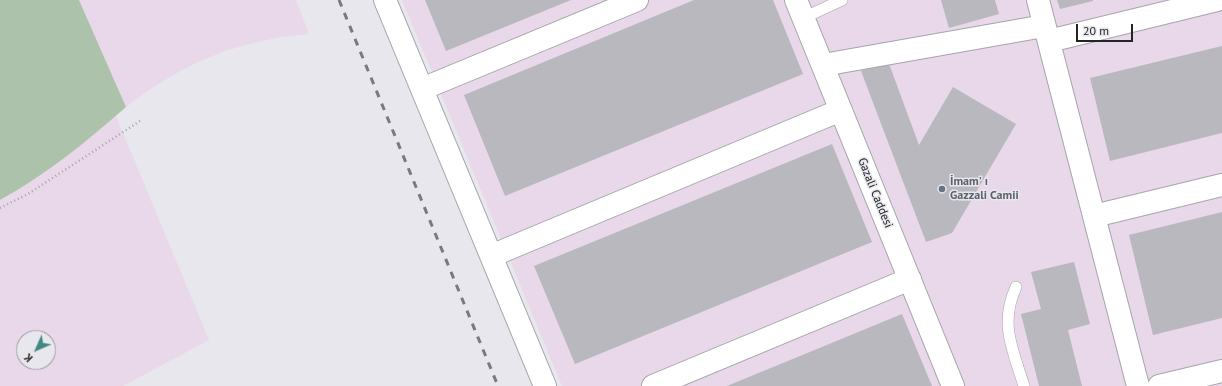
<!DOCTYPE html>
<meta charset="utf-8">
<style>
body{margin:0}
#map{position:relative;width:1222px;height:386px;overflow:hidden;background:#e7e7ed;font-family:"PT Sans",sans-serif}
canvas{display:block}
.north{position:absolute;left:16px;top:330px;width:40px;height:40px;box-sizing:border-box;background:#e7e7ed;border:1px solid #99999d;border-radius:50%;rotate:225deg;font-size:11px;font-weight:700;line-height:16px;text-align:center;color:#242426}
.north::after{content:'';display:block;margin:auto;width:14px;height:18px;background:#428986;clip-path:polygon(50% 0,100% 100%,50% 72%,0 100%)}
.scale{position:absolute;left:1076px;top:24px;width:57px;height:18px;box-sizing:border-box;border:2px solid #242426;border-top:0;padding-left:5px;font-size:12px;line-height:14px;white-space:nowrap;color:#242426;-webkit-text-stroke:3px #e7e7ed;paint-order:stroke}
</style>
<div id="map">
<canvas width="1222" height="386"></canvas>
<div class="north">K</div>
<div class="scale">20 m</div>
</div>
<script>
const ctx = document.querySelector('canvas').getContext('2d');
ctx.lineJoin = 'round';
function fill(path, color) { ctx.fillStyle = color; ctx.fill(path, 'evenodd'); }
function strokePath(path, color, width, dash) { ctx.strokeStyle = color; ctx.lineWidth = width; ctx.lineCap = dash ? 'butt' : 'round'; ctx.setLineDash(dash || []); ctx.stroke(path); }
function write(font, color, halo, rows, align = 'center') {
  ctx.font = font + ' "PT Sans",sans-serif'; ctx.lineWidth = 3; ctx.setLineDash([]); ctx.textBaseline = 'middle'; ctx.strokeStyle = halo; ctx.fillStyle = color; for (const [text, x, y, turn = 0] of rows) {
    ctx.save(); ctx.translate(x, y); ctx.rotate((+turn || 0) * Math.PI / 180); ctx.textAlign = isNaN(turn) ? turn : align; if (halo) ctx.strokeText(text, 0, 0); ctx.fillText(text, 0, 0); ctx.restore();
  }
}
const industrial = new Path2D(`
 M79,0H296L309,34L281,37L253,43L225,51L198,62L173,75L149,90L126,107Z
 M402,0H1222V386H562Z
 M116,116L209,340L123,386H0V200L38,177L68,155ZM24,338H48V362H24Z`);
const green = new Path2D(`
 M0,0H79L126,107C86,142 46,175 0,200Z`);
const building = new Path2D(`
 M425,0H571L446,51Z
 M694,0H773L803,74L505,196L464,95Z
 M941,0H995L999,14L949,28Z
 M1057,0H1093V1L1060,9Z
 M1222,46V133L1110,161L1090,78Z
 M888,61L919,145L953,87L1016,124L952,233L926,242L861,71Z
 M832,144L872,242L575,364L534,266Z
 M1222,212V318L1153,335L1129,235Z
 M1074,262L1090,324L1068,330L1082,386H1039L1021,314L1041,309L1031,272Z
 M902,314L932,386H727Z`);
const path = new Path2D(`
 M0,208L28,194L140,121`);
const service = new Path2D(`
 M803,18L842,0
 M1016,287C999,324 1013,350 1024,386`);
const minor = new Path2D(`
 M385,0L545,386
 M796,0L953,386
 M1038,0L1138,386
 M1049,41L1217,0
 M823,65L1044,26
 M422,89L637,0
 M1094,216L1222,185
 M491,256L841,110
 M653,386L910,279
 M1159,386L1222,371`);
const rail = new Path2D(`
 M339,0L498,386`);
const markers = [
 [942,189,4,"#6b7280"]
];
const worshipNames = [
 ["İmam' ı",950,182],
 ["Gazzali Camii",950,196]
];
const streetNames = [
 ["Gazali Caddesi",875,193,68]
];
fill(industrial, '#e9d8e9');
fill(green, '#adc2aa');
fill(building, '#b8b8be');
strokePath(service, '#a5a5aa', 12);
strokePath(minor, '#a5a5aa', 24);
strokePath(path, '#a4a4a9', 2.5, [1, 3]);
strokePath(service, '#fff', 11);
strokePath(minor, '#fff', 22);
strokePath(rail, '#7a7a7d', 3, [7, 7]);
for (const [x, y, r, color] of markers) { const dot = new Path2D(); dot.arc(x, y, r, 0, 2 * Math.PI); ctx.fillStyle = color; ctx.fill(dot); strokePath(dot, '#e7e7ed', 1.5); }
write('bold 12px', '#5b616d', '#e7e7ed', worshipNames, 'left');
write('12px', '#242426', '#e7e7ed', streetNames);
</script>
